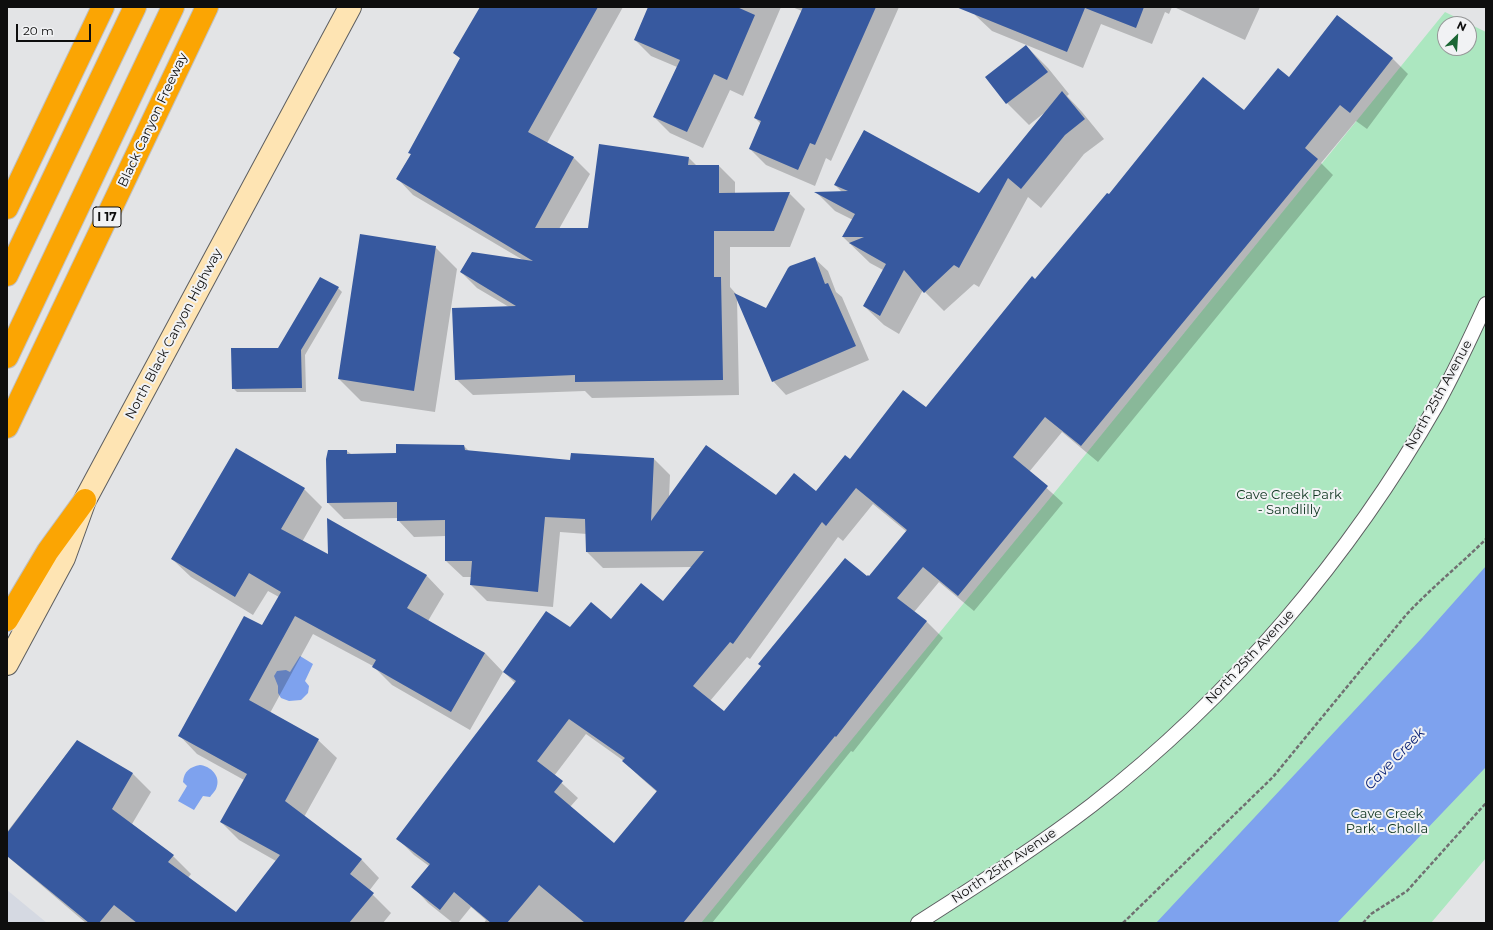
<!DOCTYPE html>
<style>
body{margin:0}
#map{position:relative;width:1493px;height:930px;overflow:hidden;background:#e3e4e6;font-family:Montserrat,sans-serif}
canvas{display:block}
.frame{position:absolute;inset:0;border:8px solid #0e0e0e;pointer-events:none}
.north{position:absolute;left:1437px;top:16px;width:40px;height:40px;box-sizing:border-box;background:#f1f2f4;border:1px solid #969798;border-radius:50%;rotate:25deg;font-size:11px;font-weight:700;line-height:16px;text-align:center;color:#0e0e0e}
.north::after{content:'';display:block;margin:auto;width:14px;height:18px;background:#1c6735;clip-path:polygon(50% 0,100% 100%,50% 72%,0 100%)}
.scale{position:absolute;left:16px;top:24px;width:75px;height:18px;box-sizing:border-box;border:2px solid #0e0e0e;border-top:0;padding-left:5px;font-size:12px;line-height:14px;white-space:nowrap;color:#0e0e0e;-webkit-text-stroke:3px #f1f2f4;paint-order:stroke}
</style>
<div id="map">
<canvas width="1493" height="930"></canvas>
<div class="frame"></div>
<div class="north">N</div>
<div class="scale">20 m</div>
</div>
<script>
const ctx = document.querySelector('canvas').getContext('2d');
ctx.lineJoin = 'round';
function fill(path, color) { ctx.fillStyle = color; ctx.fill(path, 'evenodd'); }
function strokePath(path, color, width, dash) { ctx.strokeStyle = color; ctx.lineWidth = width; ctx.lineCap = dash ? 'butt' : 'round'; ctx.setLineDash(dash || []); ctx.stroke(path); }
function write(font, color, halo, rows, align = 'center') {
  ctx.font = font + ' Montserrat,sans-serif'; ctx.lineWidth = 4; ctx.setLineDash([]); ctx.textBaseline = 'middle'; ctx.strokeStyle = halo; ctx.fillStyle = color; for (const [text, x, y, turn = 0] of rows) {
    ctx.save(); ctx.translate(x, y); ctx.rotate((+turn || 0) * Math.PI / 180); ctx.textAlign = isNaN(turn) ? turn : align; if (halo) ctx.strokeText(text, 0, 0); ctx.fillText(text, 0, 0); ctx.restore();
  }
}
const built = new Path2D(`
 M7,890L47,923H7Z`);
const green = new Path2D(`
 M1445,12L1486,32V858L1431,923H701L1046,503ZM1445,24H1469V48H1445Z`);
const water = new Path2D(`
 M1486,566V767L1337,923H1156L1422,638Z
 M300,656L313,664L305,681L309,686L308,693L301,700L289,701L281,698L278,693V686L274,676L277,671L286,670L290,672Z
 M200,765C210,766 222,776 216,789C215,791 212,794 210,797L203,796L194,810L178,801L187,786L183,782C184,771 190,767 200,765Z`);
const shadow = new Path2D(`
 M482,7H623L547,143L573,157L590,174L559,229H589L689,158L697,166H719L735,182V194L789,193L805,209L790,247H730V287L737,295L767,309L814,258L828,271L836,292L842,297L869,360L786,395L773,381L737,298L739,395L592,398L585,391L473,395L456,379L509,307L477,288L461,272L523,260L413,195L397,178L411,155L410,153L461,59L454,53Z
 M649,7H781L743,96L730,90L703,148L670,133L654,117L677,67L651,56L635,40Z
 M792,7H899L831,161L826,158L815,186L766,165L750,149L761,124L755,118L802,11Z
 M979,7H1172L1169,14L1165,12L1152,44L1101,24L1083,68L992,31L975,15Z
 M1174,7H1260L1245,40Z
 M1026,46L1048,68L1069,94L1067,96L1082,112L1104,139L1084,154L1041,208L1028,197L979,287L974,284L944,311L923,290L899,334L884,325L864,306L883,270L870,263L843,237L853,220L835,211L816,192H842L835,185L980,195L1044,113L1029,125L1007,103L986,77Z
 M1392,58L1408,74L1367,129L1356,121L1321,163L1333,175L1098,462L1062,432L1029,472L1063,503L974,611L939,582L914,612L927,622L943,638L853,752L851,751L712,923H484L486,920L471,907L458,923H453L428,903L413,887L429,866L414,855L398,839L515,683L504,672L570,629L611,620L663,602L692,567L603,568L587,552V534L560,532L553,607L487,601L471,585L472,577H463L446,561V536L414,537L398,520V518L344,519L328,503L347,451L351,454H397L464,446L469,451L571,461L654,459L670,475L669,499L776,496L816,492L851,461L926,408L1035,280L1109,196L1244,111L1289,79ZM873,504L907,532L870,577L867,578L724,713L710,701L747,657L750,659L838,537L843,541ZM586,734L624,761L640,777L657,792L614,845L570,807L578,798L554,776Z
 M435,247L457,269L435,412L361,401L339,379Z
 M338,288L342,292L305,355L306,392H237L233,388L279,349Z
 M304,489L322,507L302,542L329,556L426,575L444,594L428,621L485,653L503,672L470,730L392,685L373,666L313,634L270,713L318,740L337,758L304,817L361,859L379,878L369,891L391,913L383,923H86L7,856V832L77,741L133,774L151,792L132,824L173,856L191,874L188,878L236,914L276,861L239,840L221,822L244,780L197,754L179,735L263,627L279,597L268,591L253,615L191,577L172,559Z`);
const building = new Path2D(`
 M480,7H598L528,132L574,157L535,228H588L599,144L689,157L688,165H719V193L790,192L774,231H714V277H721L723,380L575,382V375L455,380L452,308L516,306L460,272L472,252L533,261L396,179L411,154L408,153L460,58L453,53Z
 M648,7H737L755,15L727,80L714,74L687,132L653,117L680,60L634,40Z
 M803,7H876L815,145L810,143L798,170L749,149L761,121L754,118Z
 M956,7H1144L1136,28L1085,8L1067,52Z
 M1337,15L1393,58L1350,113L1340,105L1305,148L1318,159L1081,446L1045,417L1013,457L1048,486L958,596L923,567L897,598L927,621L836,737L835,736L683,923H585L539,885L507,923H491L454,892L440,910L411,887L430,864L396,839L516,681L503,672L546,611L570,627L591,602L611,619L641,583L663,601L704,551L586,552L585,519L545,517L538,592L470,585L472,561H445V520L397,521V502L327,503L326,459L328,450H347V454L396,453V444L464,445L465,450L570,460L571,453L654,458L651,521L706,445L776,495L794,473L816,491L845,455L850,459L903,390L926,407L1032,276L1035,279L1107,193L1109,194L1203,77L1244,110L1278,68L1289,77ZM856,488L907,530L869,576L868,575L867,576L845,558L758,664L761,666L724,711L693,686L730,642L733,644L822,522L826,526ZM569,719L625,758L622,761L657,791L614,843L554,792L563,781L537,761Z
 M1026,45L1048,72L1006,104L985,77Z
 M1062,91L1085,119L1065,135L1021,189L1008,178L959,268L954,265L924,293L904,270L880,316L863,306L886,264L849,243L864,237H842L855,214L814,192L848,191L834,185L864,130L979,193Z
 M360,234L436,246L414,391L338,379Z
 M815,257L825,284L828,283L856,346L772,382L734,293L766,308L788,268L790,266Z
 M320,277L339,287L301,350L302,388L232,389L231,348H278Z
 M236,448L305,488L281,529L328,554L327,518L427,575L407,608L485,653L451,712L372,667L376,660L295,616L249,700L319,739L285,801L362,859L350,874L374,893L349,923H137L114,905L99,923H89L7,856V833L77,740L133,773L112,809L174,855L168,862L236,912L280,855L220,822L247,774L178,736L244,616L262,625L281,592L249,573L235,597L171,559Z`);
const path = new Path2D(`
 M1123,923L1273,777L1406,615C1431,588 1460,565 1486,539
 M1363,923L1371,914L1407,891L1486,803`);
const lane = new Path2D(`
 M918,923C977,885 1036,848 1092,805C1231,697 1350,557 1437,404C1455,371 1471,337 1486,304`);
const secondary = new Path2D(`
 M7,664L64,558L85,500L350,7`);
const highway = new Path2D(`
 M7,208L103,7
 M7,275L135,7
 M7,357L173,7
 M7,427L207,7
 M7,620L48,551L85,500`);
const shields = [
 [107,217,28]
];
const shieldNames = [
 ["I 17",107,217]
];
const streetNames = [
 ["Black Canyon Freeway",153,120,-65],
 ["North Black Canyon Highway",174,334,-62],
 ["North 25th Avenue",1439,395,-61],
 ["North 25th Avenue",1250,657,-47],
 ["North 25th Avenue",1004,866,-34]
];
const parkNames = [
 ["Cave Creek Park",1289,495],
 ["- Sandlilly",1289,510],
 ["Cave Creek",1387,814],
 ["Park - Cholla",1387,829]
];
const waterNames = [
 ["Cave Creek",1395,759,-46]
];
fill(built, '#d5d9e2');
fill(green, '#ace7c0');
fill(water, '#7ea2ee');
fill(shadow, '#0003');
fill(building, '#37599f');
strokePath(lane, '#5d5e60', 16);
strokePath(secondary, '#5d5e60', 24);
strokePath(highway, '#c0c0c0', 24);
strokePath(path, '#707071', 2.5, [4, 2]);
strokePath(lane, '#fff', 14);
strokePath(secondary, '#fee4b3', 22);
strokePath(highway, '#fba503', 22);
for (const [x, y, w] of shields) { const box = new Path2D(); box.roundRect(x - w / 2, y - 10, w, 20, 3); ctx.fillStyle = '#f1f2f4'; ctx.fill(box); strokePath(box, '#0e0e0e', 1); }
write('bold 12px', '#0e0e0e', null, shieldNames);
write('13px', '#0e0e0e', '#f1f2f4', streetNames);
write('13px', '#0c331d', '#f1f2f4', parkNames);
write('italic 14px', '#041c73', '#f1f2f4', waterNames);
</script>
